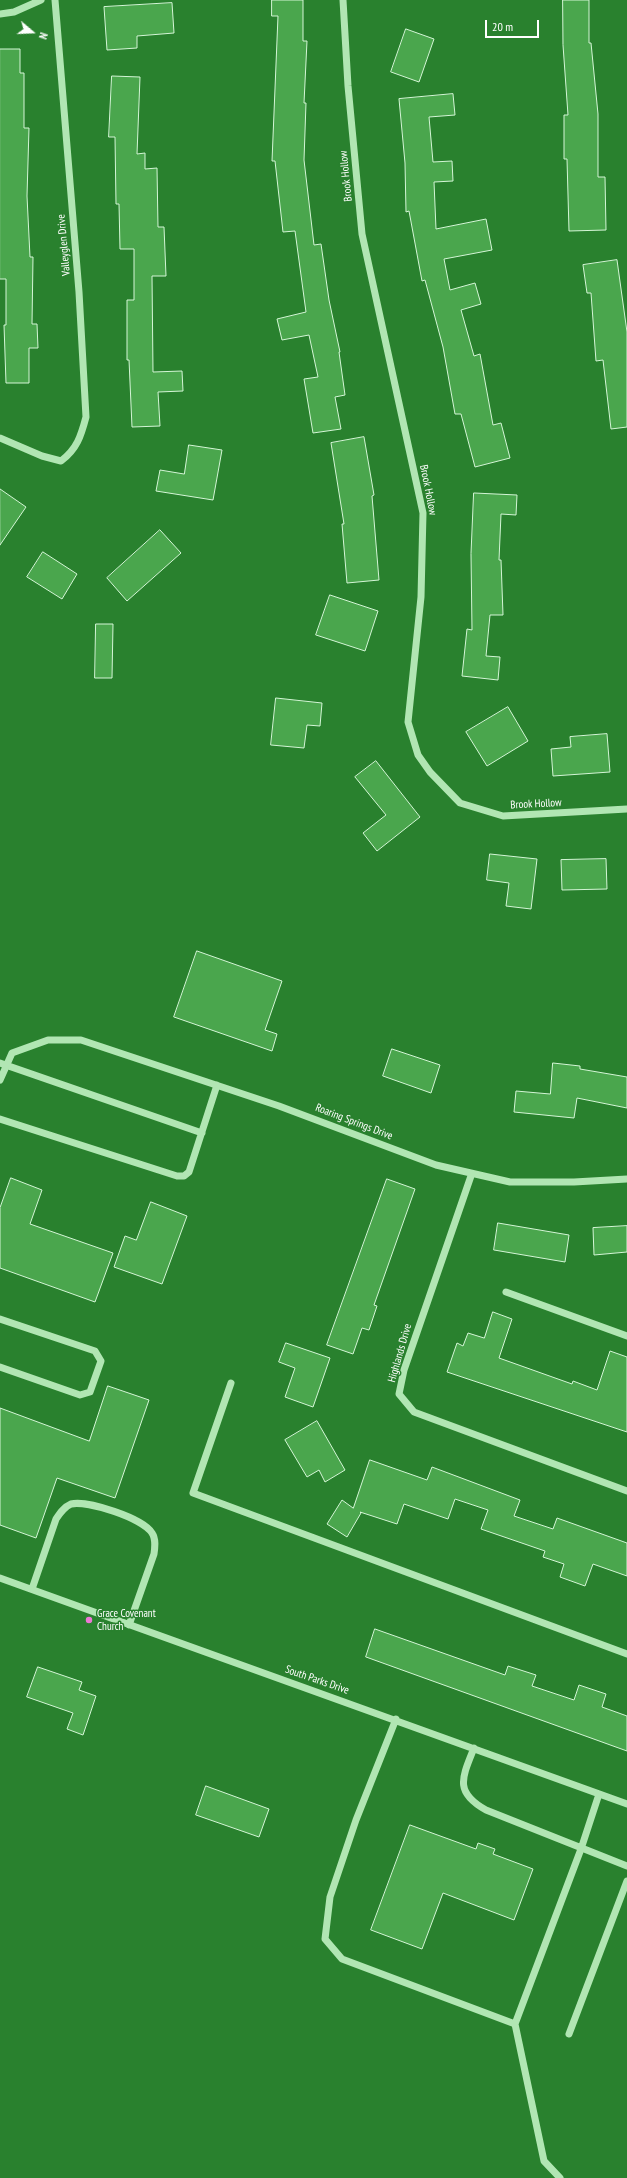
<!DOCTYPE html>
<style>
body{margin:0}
#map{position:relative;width:627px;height:2178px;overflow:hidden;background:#29812e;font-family:"PT Sans Narrow",sans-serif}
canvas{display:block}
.north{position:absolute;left:12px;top:12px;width:40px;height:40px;-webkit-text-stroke:3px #29812e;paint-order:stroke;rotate:109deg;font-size:11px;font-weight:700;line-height:16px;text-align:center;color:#fff}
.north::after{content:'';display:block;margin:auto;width:14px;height:18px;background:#fff;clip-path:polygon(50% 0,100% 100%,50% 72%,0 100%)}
.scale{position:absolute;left:485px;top:20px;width:54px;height:18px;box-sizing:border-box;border:2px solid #fff;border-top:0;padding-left:5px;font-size:12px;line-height:14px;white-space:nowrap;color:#fff;-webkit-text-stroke:3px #29812e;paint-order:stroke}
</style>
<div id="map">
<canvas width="627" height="2178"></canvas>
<div class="north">N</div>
<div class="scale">20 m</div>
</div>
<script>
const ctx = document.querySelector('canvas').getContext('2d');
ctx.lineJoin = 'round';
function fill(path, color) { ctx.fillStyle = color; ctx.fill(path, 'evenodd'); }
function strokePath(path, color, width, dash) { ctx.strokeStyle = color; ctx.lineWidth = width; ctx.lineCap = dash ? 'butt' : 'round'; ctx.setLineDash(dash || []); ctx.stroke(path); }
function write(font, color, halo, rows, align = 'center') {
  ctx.font = font + ' "PT Sans Narrow",sans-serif'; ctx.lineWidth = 3; ctx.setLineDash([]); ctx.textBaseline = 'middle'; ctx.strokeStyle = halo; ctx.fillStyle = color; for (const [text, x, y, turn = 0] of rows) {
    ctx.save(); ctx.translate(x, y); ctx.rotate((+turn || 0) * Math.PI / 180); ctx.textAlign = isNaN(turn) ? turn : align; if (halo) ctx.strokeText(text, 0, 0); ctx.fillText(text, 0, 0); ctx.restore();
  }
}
const building = new Path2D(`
 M272,0H303V41H307L304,103H306L304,160L314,245L321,244L329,300L340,352H339L345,395L335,397L341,429L313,433L304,379L318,377L309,335L282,340L277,319L306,312L295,231L283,232L275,161H272L278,16H272Z
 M563,0H589V43H591L598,114V177H605L606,230L569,231L567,159H564V115H568L563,45Z
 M172,3L174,33L137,36V48L107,50L104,7Z
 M406,29L434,39L419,82L391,72Z
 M0,49H20V73H24V128H29L27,196L30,257H33L32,324H37L38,348H29V383H6L4,325H6V279H0Z
 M112,76L140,77L137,154L145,153V169L157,168L158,227H164L166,276H152L153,372L182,371L183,391L158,392L160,426L132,427L129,360H127V300H134V249H120L119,204H116L115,137H109Z
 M453,94L455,115L429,117L433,162L452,161L453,181L434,182L436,229L486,219L492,250L444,259L450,290L475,283L481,304L461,310L474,356L480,354L493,425L501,423L510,458L475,467L461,414H455L443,347L425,280L422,281L409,211L406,212L405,163L399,99Z
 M617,260L627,332V427L611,429L603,360L596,361L591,293H587L583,265Z
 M364,437L374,495L372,496L379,580L347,583L342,524H344L331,443Z
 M189,445L222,450L213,500L156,491L160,470L184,474Z
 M0,489L26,507L0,545Z
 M474,493L517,495L516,515L501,514L499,560H501L503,615H490L486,656L500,657L498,680L462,676L467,629L472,630L471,554Z
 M160,530L181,553L127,601L107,578Z
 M43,552L77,574L62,599L27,577Z
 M330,595L378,611L365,651L316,635Z
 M96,624H113L112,678H95Z
 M276,698L322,703L320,726L307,725L304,748L271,745Z
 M508,707L528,741L487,766L466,732Z
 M607,734L610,772L553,776L551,749L571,747L570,737Z
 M376,761L420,817L377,851L363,833L386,815L355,777Z
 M490,854L537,859L531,909L506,906L509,883L487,880Z
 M606,859L607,889L562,890L561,860Z
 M197,951L282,981L265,1030L277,1034L272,1051L174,1017Z
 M392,1049L440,1065L431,1093L383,1076Z
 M553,1063L580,1066V1069L627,1077V1108L577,1098L574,1118L514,1112L516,1091L550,1094Z
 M11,1178L42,1190L30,1224L113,1253L95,1302L0,1268V1208Z
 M387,1179L415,1189L374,1305L377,1306L369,1330L362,1328L353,1354L327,1345Z
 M151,1202L187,1216L162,1284L114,1267L125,1236L136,1240Z
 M498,1223L569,1235L565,1262L494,1250Z
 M627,1226V1252L594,1255L593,1228Z
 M493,1312L512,1319L499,1358L572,1384L573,1381L597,1390L610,1351L627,1357V1432L447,1372L457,1343L463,1346L468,1333L484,1338Z
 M286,1343L330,1358L313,1407L285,1397L295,1368L279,1362Z
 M108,1386L149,1400L115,1498L57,1478L36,1538L0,1525V1408L89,1441Z
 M317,1421L345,1470L325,1482L319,1470L307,1477L285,1440Z
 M370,1460L427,1480L432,1467L520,1500L514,1516L553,1529L557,1518L627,1543V1576L593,1564L585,1586L560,1577L564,1564L543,1557L545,1551L481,1529L488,1510L455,1499L448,1519L404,1504L397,1524L360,1512L361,1513L347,1537L327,1524L342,1500L353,1508Z
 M375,1629L505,1675L508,1666L536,1675L532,1686L574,1700L579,1685L606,1694L602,1707L627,1716V1751L366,1657Z
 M38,1667L82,1682L79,1690L96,1696L83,1735L67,1729L73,1713L27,1697Z
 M206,1786L269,1809L259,1837L196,1815Z
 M410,1825L476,1849L478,1843L495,1849L493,1854L533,1869L514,1920L443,1893L422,1949L371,1930Z`);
const minor = new Path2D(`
 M343,0L348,86L362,234L423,513L421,597L408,722L418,755L430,772L460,803L503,816L627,809
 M0,14L14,12L41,0
 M0,438L42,456L61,461C77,449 81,436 86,417L79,292L55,0
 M0,1063L202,1133
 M0,1080L12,1053L48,1040H81L279,1106L436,1165L510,1182H574L627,1179
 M0,1119L177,1176H184L189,1172L217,1085
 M472,1173L404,1370L399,1394L414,1412L627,1491
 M506,1292L627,1336
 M0,1319L95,1351L101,1361L90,1392L80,1395L0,1367
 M231,1383L193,1493L627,1654
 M0,1578L627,1804
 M32,1589L56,1519C60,1513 64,1507 71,1504C87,1500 143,1518 152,1533C156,1539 155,1547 154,1554L129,1625
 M396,1719L356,1820L330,1897L325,1939L342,1959L515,2024L581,1849L599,1794
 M474,1748C462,1778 454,1792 486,1810L627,1866
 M515,2024L544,2161L560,2178
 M569,2034L627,1881`);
const markers = [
 [89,1620,4,"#ed78d5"]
];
const streetNames = [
 ["Brook Hollow",346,176,-96],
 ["Valleyglen Drive",64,245,-95],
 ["Brook Hollow",428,490,79],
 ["Brook Hollow",536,804,-3],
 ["Roaring Springs Drive",354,1122,21],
 ["Highlands Drive",400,1353,-74],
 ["South Parks Drive",317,1680,19]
];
const poiNames = [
 ["Grace Covenant",97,1614],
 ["Church",97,1627]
];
fill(building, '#4aa64d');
strokePath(building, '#d4f5d6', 1);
strokePath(minor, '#b1e6b3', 7);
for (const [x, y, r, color] of markers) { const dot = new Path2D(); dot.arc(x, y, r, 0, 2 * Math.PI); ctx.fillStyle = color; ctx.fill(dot); strokePath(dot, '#29812e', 1.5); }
write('11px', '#fff', '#29812e', streetNames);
write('11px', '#fff', '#29812e', poiNames, 'left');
</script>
